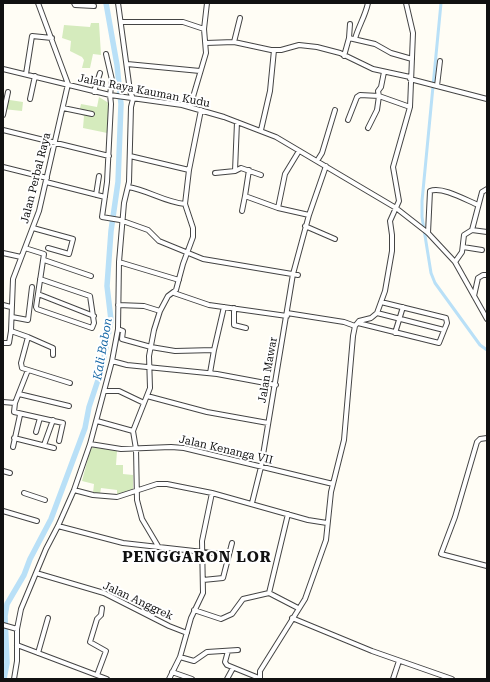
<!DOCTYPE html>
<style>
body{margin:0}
#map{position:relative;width:490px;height:682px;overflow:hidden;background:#fffdf5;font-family:"Roboto Serif",serif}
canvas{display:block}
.frame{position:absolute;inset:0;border:4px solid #111;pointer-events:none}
</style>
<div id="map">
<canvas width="490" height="682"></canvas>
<div class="frame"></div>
</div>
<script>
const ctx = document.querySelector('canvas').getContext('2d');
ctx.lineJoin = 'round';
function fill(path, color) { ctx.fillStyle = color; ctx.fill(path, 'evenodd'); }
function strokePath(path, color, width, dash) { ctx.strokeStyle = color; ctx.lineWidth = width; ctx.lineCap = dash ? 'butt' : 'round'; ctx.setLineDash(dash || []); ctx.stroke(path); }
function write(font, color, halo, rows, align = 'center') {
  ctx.font = font + ' "Roboto Serif",serif'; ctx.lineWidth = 4; ctx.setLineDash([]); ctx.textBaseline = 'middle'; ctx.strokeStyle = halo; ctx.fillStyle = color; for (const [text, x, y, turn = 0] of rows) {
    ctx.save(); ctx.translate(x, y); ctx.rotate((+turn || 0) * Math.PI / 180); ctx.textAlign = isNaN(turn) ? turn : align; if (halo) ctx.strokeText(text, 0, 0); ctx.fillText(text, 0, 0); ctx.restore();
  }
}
const green = new Path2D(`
 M91,23H99L101,55L93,54L90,68H82L84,60L82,57L70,51L71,41L62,38L64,25L90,27Z
 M99,97L112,105V134L83,128L84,116L79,113L81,104L97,107Z
 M3,99L23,102L22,111L3,109Z
 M91,447L117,451L116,465H123V474L133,475V489L117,495V490L101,488L100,494L93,493L94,484L82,481Z`);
const canal = new Path2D(`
 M441,3L422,201V217L431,273L435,283L480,345L487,350`);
const river = new Path2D(`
 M4,679L7,663L5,616L7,604L24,575L30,559L51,519L85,428L89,407L102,368L111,320L107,286L111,231L118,182L121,104L117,65L106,3`);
const minor = new Path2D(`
 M74,3L75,5L94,6
 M121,22H183L204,29
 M349,38L375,44L391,53L412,59
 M355,39C358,27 365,17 368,3
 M234,42L240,18
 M206,43L234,42L271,50H281L299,45L317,47L340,53L373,69L410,77
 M106,54L112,80L110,95L111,104L107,182L102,217L120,220L148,230L159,241L203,259L298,275
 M344,56L349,38L350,24
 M127,64L200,71
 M3,69L110,95L182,105L224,117L276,137L396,208L428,233L455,262L487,319
 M26,74L32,36L52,38
 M410,79L487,99
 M437,86L440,61
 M94,92L100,73
 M30,99L35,76
 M190,107L206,53L204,29L207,3
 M63,108L92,114
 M3,115L8,92
 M348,120L357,97L360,95L379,96L378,91L381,87L384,72
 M368,128L377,110L379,96L410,107
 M3,130L109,156
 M261,130L270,91L274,50
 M130,156L189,170
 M317,161L322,153L335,110
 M3,167L47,178
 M249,170L245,196L278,208L309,215
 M235,171L237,122
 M215,173L235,171L241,168L261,175
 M46,182L105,197
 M128,187C148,190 164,202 185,204
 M96,195L99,176
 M278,208L285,174L299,151
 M242,211L245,196
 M305,226L335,239
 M33,228L73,239L69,254L48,248
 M472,230L487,232
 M428,233L430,191C442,186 466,200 478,205
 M463,247L482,250
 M25,248L44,254L36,307L37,309L92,328L94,323L90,296L40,279
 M3,253L21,257
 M44,260L91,276
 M119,262L179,280
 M455,262L462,252L464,235L472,230L482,192L487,189
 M174,293L209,305L287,316
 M38,294L94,316
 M474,296L478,278L483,275H487
 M3,305L11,307
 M118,305L144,306L160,311
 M234,308V325L246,328
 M287,313L344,322L355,326
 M377,313L444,330
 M12,317L28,320L32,287
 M358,323L439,343L447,323L446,318L381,302
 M118,329L123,331L122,339L151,347L175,351L214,350L224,307
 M11,331L28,337L21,363L22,368L70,383
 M395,333L403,307
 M28,337L53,348V355
 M3,343H9L11,331L13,279L39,211L68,84L38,3
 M112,361L127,365L217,374L276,385
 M28,370L15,403L14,412L63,423L59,441
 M210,373L214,350
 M105,391H119L144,403
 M19,394L69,406
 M147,396L207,412L268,423
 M3,402L15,403
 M97,421L133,431
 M36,432L40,418
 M14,438L54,448
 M487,438L480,439L477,442L455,517L441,554L487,566
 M90,444L121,449L171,447L184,448L333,484
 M44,445L53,420
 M13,447L20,415
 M3,471L10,473
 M74,490L93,495L117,497L157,484H167L212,493L308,520L327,523
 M24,493L45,500
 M252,503L261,467L293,274L309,215L326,166
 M3,511L37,521
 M288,514L269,593L298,608
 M58,526L123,543L221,554
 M158,546L142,519L137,500L136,449L133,431L150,388L149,356L154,330L160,311L168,296L176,290L183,264L193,237V228L185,204L189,170L201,110
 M36,573L104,593L169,626L187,633
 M203,580L223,578L232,543
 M194,610L221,619L232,614L243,599L269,593
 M292,618L372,651L452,679
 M3,625L17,629
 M17,645L107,679
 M228,651L225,662L227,665L259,678
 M38,653L48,618
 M180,657L194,661L207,652L238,650
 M172,672L192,679
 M97,675L106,651L90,642L97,619L101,615L102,608
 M14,679L17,661V629L21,609L46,549L58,526L74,490L90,444L112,361L118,329L119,262L124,203L129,182L131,107L133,99L130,91L118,3
 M169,679L180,657L191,618L203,593L202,541L212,493
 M227,679L233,668
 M260,679V671L305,599L326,540L331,492L344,440L353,336L355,326L359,321L371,318L377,313L385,291L392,251V235L390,221L399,201L393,167L410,107L413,33L406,3
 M393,679L399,661`);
const streetNames = [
 ["Jalan Raya Kauman Kudu",144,91,11],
 ["Jalan Perbal Raya",36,178,-76],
 ["Jalan Mawar",268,370,-80],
 ["Jalan Kenanga VII",226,450,13],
 ["Jalan Anggrek",138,601,25]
];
const waterNames = [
 ["Kali Babon",103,349,-80]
];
const districtNames = [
 ["PENGGARON LOR",197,558]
];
fill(green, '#d5ebbd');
strokePath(canal, '#b9e0f7', 3);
strokePath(river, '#b9e0f7', 5.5);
strokePath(minor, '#444', 6);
strokePath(minor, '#fff', 4);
write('11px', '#111', '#fff', streetNames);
write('italic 12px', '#1768a6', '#fff', waterNames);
ctx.letterSpacing = '1px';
write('bold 15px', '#111', '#fff', districtNames);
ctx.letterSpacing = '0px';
</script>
